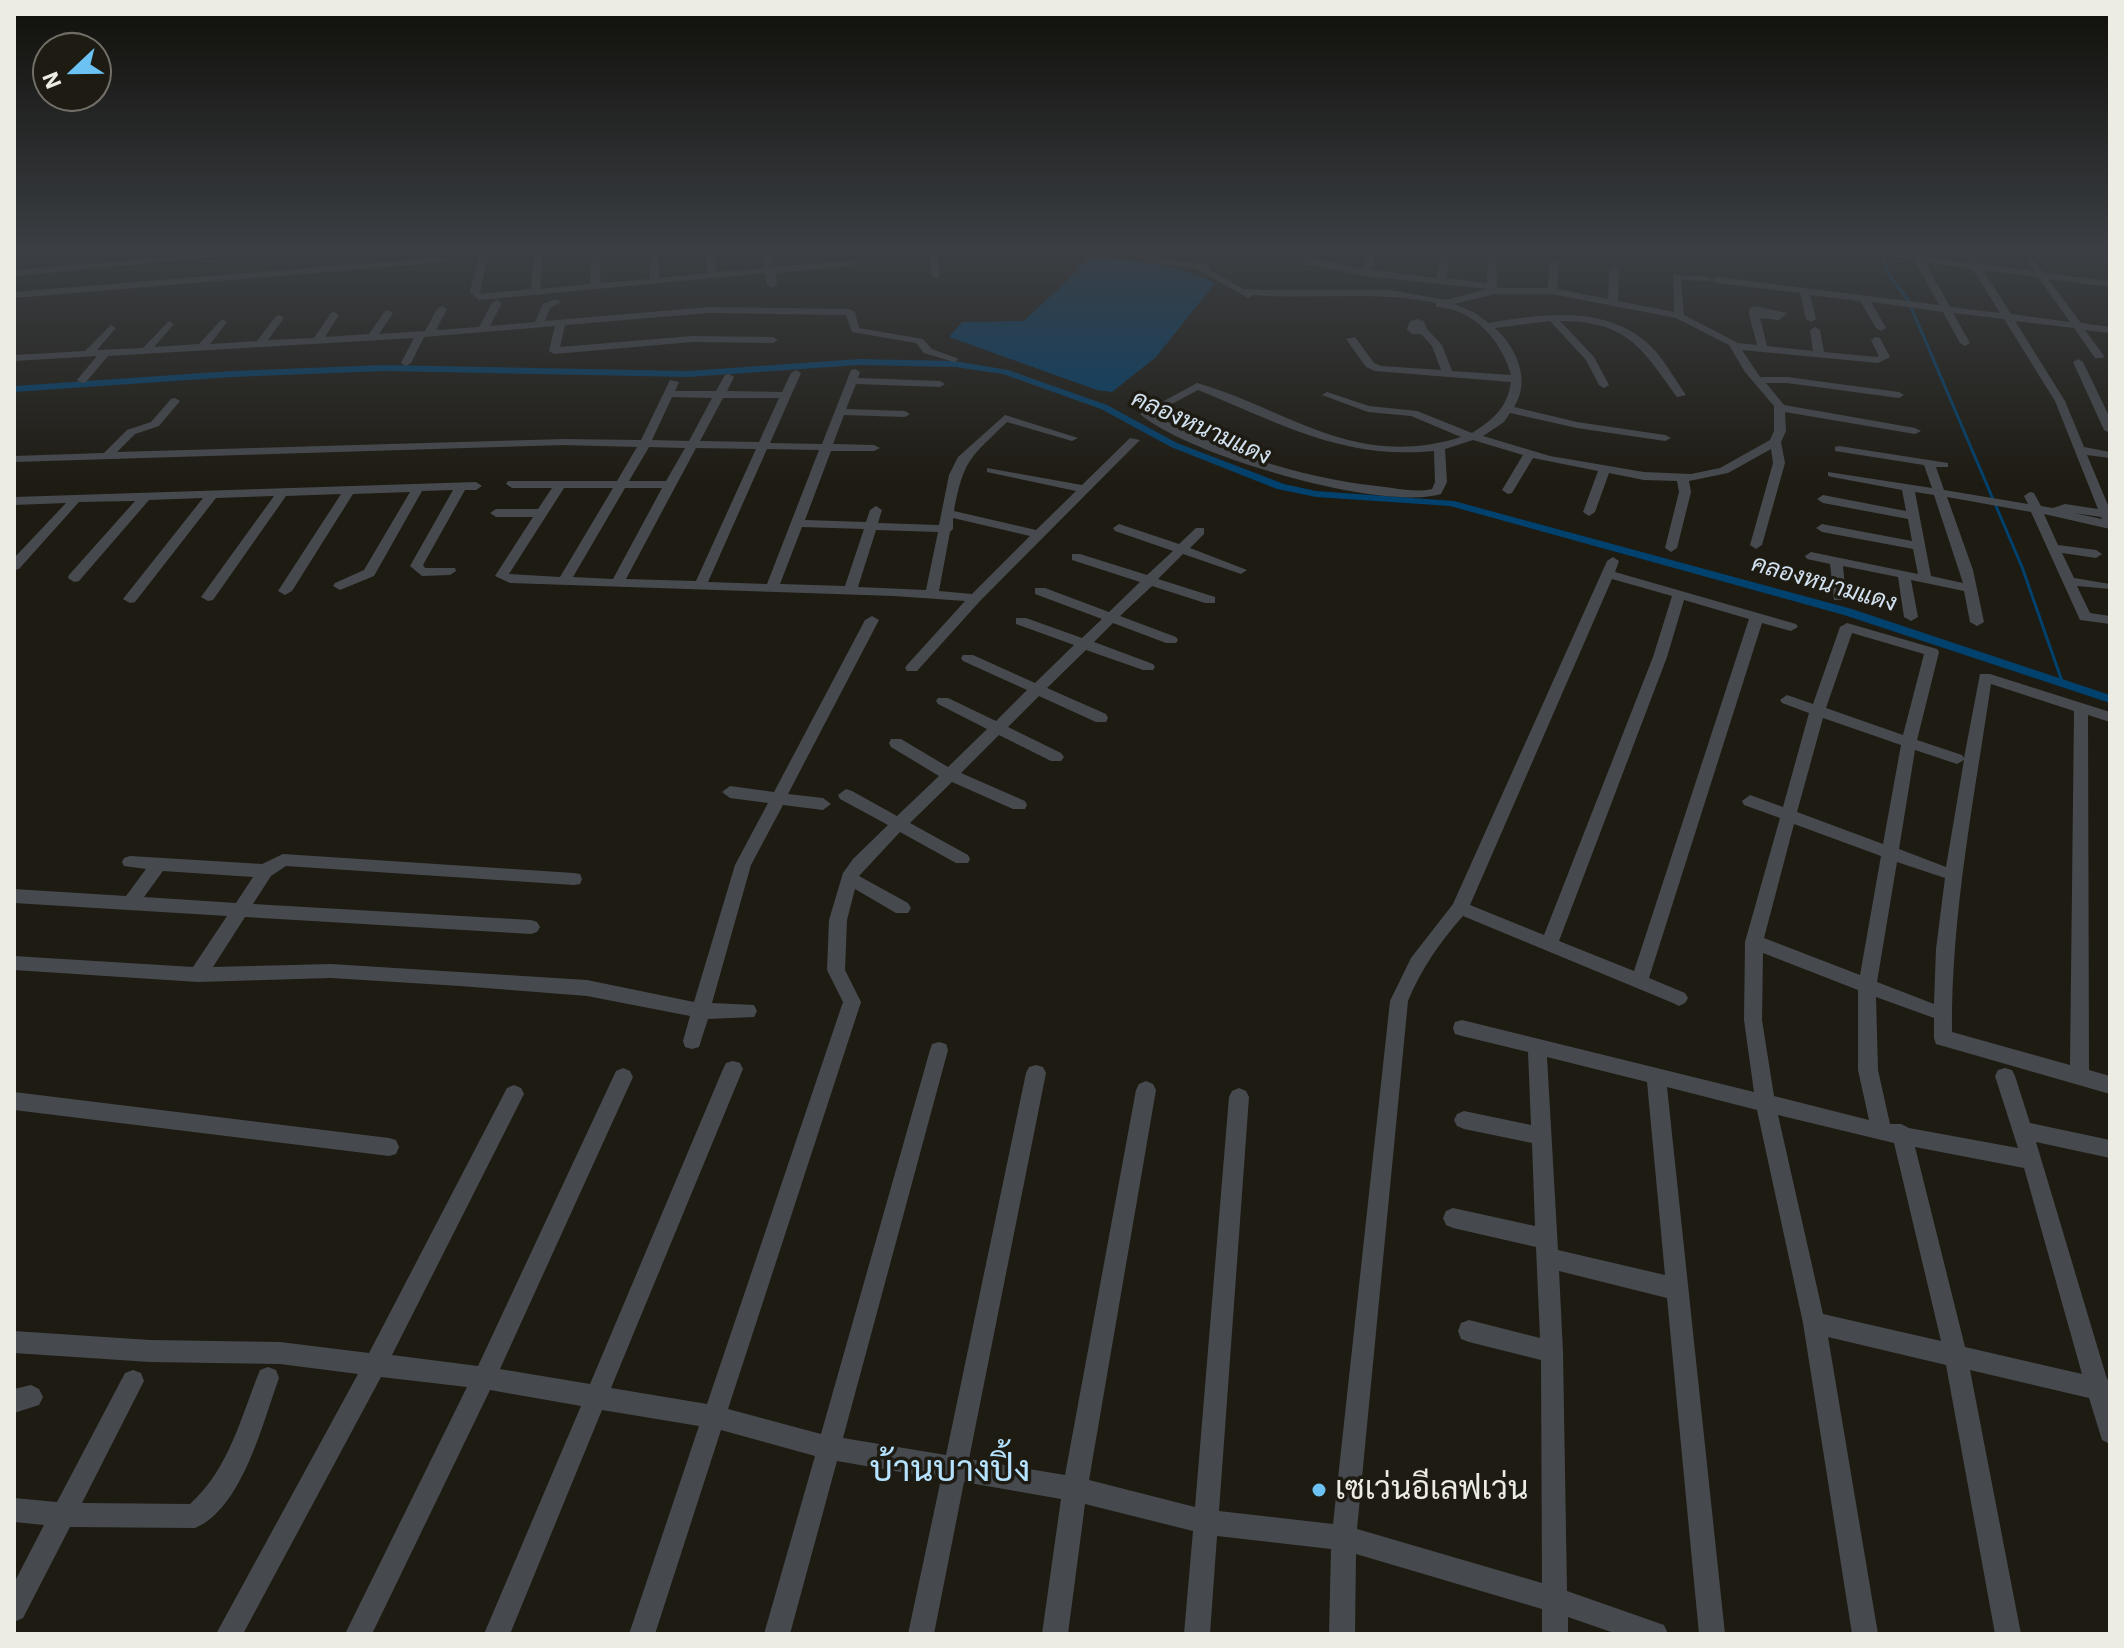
<!DOCTYPE html>
<meta charset="utf-8">
<style>
body{margin:0}
#map{position:relative;width:2124px;height:1648px;overflow:hidden;background:#1e1b12;font-family:"IBM Plex Sans",sans-serif}
canvas{display:block}
.frame{position:absolute;inset:0;border:16px solid #ecebe4;pointer-events:none}
.north{position:absolute;left:32px;top:32px;width:80px;height:80px;box-sizing:border-box;background:#1e1b12;border:2px solid #706e66;border-radius:50%;rotate:248deg;font-size:22px;font-weight:700;line-height:32px;text-align:center;color:#ecebe4}
.north::after{content:'';display:block;margin:auto;width:28px;height:36px;background:#6cc3f3;clip-path:polygon(50% 0,100% 100%,50% 72%,0 100%)}
</style>
<div id="map">
<canvas width="2124" height="1648"></canvas>
<div class="frame"></div>
<div class="north">N</div>
</div>
<script>
const ctx = document.querySelector('canvas').getContext('2d');
ctx.lineJoin = 'round';
function fill(path, color) { ctx.fillStyle = color; ctx.fill(path, 'evenodd'); }
function strokePath(path, color, width, dash) { ctx.strokeStyle = color; ctx.lineWidth = width; ctx.lineCap = dash ? 'butt' : 'round'; ctx.setLineDash(dash || []); ctx.stroke(path); }
function write(font, color, halo, rows, align = 'center') {
  ctx.font = font + ' "IBM Plex Sans",Sarabun,sans-serif'; ctx.lineWidth = 7; ctx.setLineDash([]); ctx.textBaseline = 'middle'; ctx.strokeStyle = halo; ctx.fillStyle = color; for (const [text, x, y, turn = 0] of rows) {
    ctx.save(); ctx.translate(x, y); ctx.rotate((+turn || 0) * Math.PI / 180); ctx.textAlign = isNaN(turn) ? turn : align; if (halo) ctx.strokeText(text, 0, 0); ctx.fillText(text, 0, 0); ctx.restore();
  }
}
const water = new Path2D(`
 M1087,258C1131,258 1175,263 1215,283L1156,357L1112,392L1097,390L949,337L962,322L1024,321C1046,299 1068,283 1087,258Z`);
const stream = new Path2D(`
 M1881,255L1890,276L1908,300L2022,567L2063,684`);
const canal = new Path2D(`
 M859,359L955,361L1008,370L1107,405L1177,443L1284,484L1316,491L1454,501L1852,609L2110,695V703L1844,615L1450,506L1316,497L1277,489L1171,447L1101,409L1003,374L955,367L859,365L688,377L384,371L232,377L14,392V386L232,371L384,365L688,371Z`);
const minor = new Path2D(`
 M192,255H233L14,276V270Z
 M479,255H488L480,292L481,294L531,289L534,255H543L540,289L590,284L592,255H601L600,283L650,279L649,255H658L659,278L707,273L706,255H715L716,272L765,268L763,255H772L774,267L850,260L855,263L850,266L775,273L777,285L772,288L767,285L765,273L479,300L470,292Z
 M929,255H938L939,278L931,276Z
 M1136,255L1210,265L1209,269L1243,289L1264,290H1390L1446,300L1487,289L1365,276L1305,264L1300,255L1362,269L1367,255H1376L1371,270L1437,278L1441,255H1450L1446,278L1487,283L1488,255H1496L1497,288H1548L1549,262L1554,259L1559,262L1557,289L1608,299L1609,270L1614,267L1619,270L1618,301L1674,312L1673,275L1707,276L1712,279L1710,281L1681,280L1684,315L1738,343L1757,345L1749,314V309L1754,306L1787,313L1779,320L1760,318L1767,346L1813,351L1810,330L1815,327L1820,330L1824,352L1877,357L1879,356L1871,340L1876,337L1880,338L1890,357L1878,363L1742,350L1760,377H1787L1899,392L1904,395L1899,398L1787,383H1766L1784,405L1915,428L1921,431L1915,434L1785,412L1786,431L1781,442L1785,463L1762,545L1756,549L1750,545L1773,463L1771,449L1728,473L1689,481L1691,492L1677,548L1671,552L1665,548L1679,492L1677,481L1644,480L1609,473L1595,512L1589,516L1583,512L1598,471L1533,458L1512,493L1508,494L1502,490L1523,455L1473,440L1445,449L1447,482L1441,494C1382,512 1187,455 1140,414L1197,383C1292,411 1355,470 1461,437L1411,416L1368,412L1322,395L1327,392L1369,406L1417,411L1472,433C1494,419 1507,408 1511,382L1375,371L1366,367L1346,339L1355,337L1374,363L1381,366L1441,370L1432,346L1421,334H1412L1407,329L1410,321L1417,319L1424,321L1427,329L1442,345L1452,371L1511,375C1502,341 1473,308 1436,307V303C1375,290 1314,300 1253,295L1248,298L1195,268L1151,263ZM1495,294H1552L1676,318L1729,345L1745,372L1774,406V431L1770,440L1720,468L1691,474L1644,472L1550,456L1483,436L1504,422L1510,413L1577,428L1665,441L1671,438L1665,435L1577,422L1514,407C1531,381 1517,348 1495,328L1550,321L1586,360L1599,385L1604,388L1609,385L1594,357L1560,321C1627,321 1642,348 1677,397L1686,395C1673,377 1662,355 1645,341C1602,305 1540,314 1489,323L1475,313L1454,304ZM1198,390C1280,423 1342,460 1434,451L1435,482L1432,489C1414,493 1395,488 1377,486C1297,477 1223,452 1153,414Z
 M1885,255H1921L1969,263L1965,255H1974L1979,264L2034,271L2026,261L2031,258L2044,273L2110,281V287L2048,279L2081,323L2110,327V333L2085,330L2104,356L2103,358H2095L2074,328L2015,321L2065,401L2084,447L2110,452V458L2087,455L2110,510V529L2044,514L2058,545L2096,550L2102,554L2096,558L2062,553L2074,578L2110,584V589L2077,586L2090,613L2110,616V624L2080,620L2031,512L1947,497L1973,570L1984,622L1977,626L1970,622L1964,591L1911,580L1918,617L1911,621L1904,617L1898,577L1843,566L1846,597L1844,600H1834L1830,564L1807,559L1805,556L1811,552L1918,574L1913,549L1822,532L1816,528L1822,524L1912,541L1908,519L1823,503L1817,499L1823,495L1906,511L1902,490L1832,477L1828,476V472L1932,488L1924,465L1835,451V447L1839,446L1948,463V467H1936L1944,490L2028,504L2024,496L2030,492L2034,493L2041,506L2053,508L2065,504L2098,509L2055,401L2004,319L1953,313L1970,343L1965,346L1960,343L1943,312L1871,302L1886,328L1881,331L1876,328L1860,301L1810,295L1816,319L1811,322L1806,319L1800,293L1717,283L1712,280L1717,277L1939,305L1915,261ZM1925,262L1973,269L2000,313L1950,307ZM1983,270L2038,277L2070,322L2011,314ZM1915,492L1934,495L1963,583L1931,576ZM2074,513L2101,517L2102,519Z
 M443,257L446,258V262L14,298V292Z
 M556,299L561,302L550,308L545,321L709,307L850,309L855,312L859,328L923,339L932,349L959,359L954,362L924,353L916,343L852,332L846,315L709,313L565,325L560,347L692,336L773,337L778,340L773,343L692,342L554,354L549,351L555,326L424,337L411,363L406,366L401,363L414,338L108,356L86,382L82,383L77,380L97,356L14,361V355L85,351L111,325L116,328L97,350L143,348L169,321L174,324L154,347L199,344L222,319L227,322L210,344L257,341L276,316L279,315L284,318L268,340L314,338L331,313L334,312L339,315L325,337L369,334L385,311L388,310L393,313L379,334L425,331L437,309L442,306L447,309L436,330L479,327L492,303L497,300L502,303L490,326L535,322L543,304Z
 M2078,359L2083,362L2110,418V433L2104,430L2073,362Z
 M855,369L860,372L858,378L940,381L945,384L940,387L856,384L846,409L905,411L910,414L905,417L844,415L833,444L874,445L880,448L874,451H831L805,520L866,522L870,510L876,506L882,510L878,523L939,525L949,475L958,457L1005,415L1078,438L1072,441L1007,422C970,458 964,459 954,511L1036,530L1076,491L987,472V468L1082,485L1130,438L1140,440L980,601L917,671H907L905,668L907,665L965,601L894,596L510,583L495,576L533,517H496L490,513L496,509H538L552,488H512L506,484L508,481H617L637,447L563,445L14,462V456L104,453L127,430L151,422L171,399L175,398L180,401L159,426L135,434L117,452L563,439L641,440L670,380L679,382L675,391H716L725,375L729,374L734,377L727,391L782,392L791,373L796,370L801,373L770,443L822,444L851,370ZM672,397L712,398L689,441L652,440ZM723,398H779L759,442L700,441ZM649,447L685,448L666,481H629ZM696,448L756,449L696,581L626,579ZM767,449L819,450L767,584L708,582ZM564,488H613L560,577L509,574ZM625,488H662L613,579L573,577ZM953,518L1030,536L972,594L939,591L950,532L953,529ZM802,527L864,529L845,586L780,584ZM876,530L938,532L926,590L858,587Z
 M476,482L482,486L476,490H465L423,565L425,568H455L456,571L450,575L422,576L410,566L453,490L422,491L374,576L340,590L333,586L335,583L364,570L410,492L353,494L292,591L285,595L278,591L341,494L286,496L213,600L208,601L201,597L274,496L216,498L135,602L130,603L123,599L203,498L149,500L79,581L74,582L68,578L69,575L135,501L79,502L19,569L14,570V558L66,503L14,505V497Z
 M1119,524L1179,544L1196,528H1204V534L1190,548L1247,570L1241,574L1183,554L1158,579L1215,597V603H1205L1152,586L1120,616L1176,637L1178,640L1176,643H1166L1113,623L1094,642L1153,664L1155,667L1153,670H1143L1086,650L1047,688L1106,714L1108,718L1106,722H1096L1039,696L1008,727L1061,753L1064,757L1061,761H1051L999,735L961,773L1025,801L1027,805L1025,809H1013L952,782L910,823L968,855L970,859L968,863H956L900,832L859,876L908,903L911,908L908,913H896L855,889L847,920L845,970L861,1002L728,1409L821,1434L930,1050L932,1044L939,1042L946,1044L948,1050L843,1438L946,1455L1026,1073L1029,1067L1036,1065L1043,1067L1046,1073L969,1459L1065,1475L1136,1090L1139,1084L1146,1081L1153,1084L1156,1090L1089,1480L1195,1507L1229,1097L1232,1091L1239,1088L1246,1091L1249,1097L1219,1511L1333,1524L1390,1001L1411,958L1453,904L1607,561L1613,557L1619,561L1615,572L1796,624L1798,627L1791,631L1762,623L1649,978L1685,993L1688,998L1685,1003L1679,1006L1673,1003L1463,916C1440,942 1421,969 1408,1001L1357,1529L1542,1583L1541,1360L1469,1342L1461,1339L1458,1331L1461,1323L1469,1320L1540,1338L1536,1247L1453,1228L1446,1225L1443,1218L1446,1211L1453,1208L1535,1226L1532,1143L1464,1129L1457,1126L1454,1120L1457,1114L1464,1111L1531,1125L1528,1052L1462,1036L1455,1034L1453,1028L1455,1022L1462,1020L1754,1092L1744,1020L1745,942L1780,818L1744,805L1742,801L1750,795L1783,807L1809,713L1782,703L1780,700L1787,695L1813,704L1840,627L1847,623L1937,649L1939,652L1917,740L1962,755L1964,758L1980,674H1990L2110,712V722L2088,715L2089,1070L2110,1076V1094L1936,1044L1934,1038V1018L1876,997L1878,1070L1890,1124H1901L1909,1128L2018,1148L1995,1076L1998,1070L2005,1068L2012,1070L2015,1076L2030,1123L2110,1140V1158L2036,1142L2107,1379L2110,1380V1444L2102,1440L2089,1398L1970,1370L2021,1634H1995L1946,1365L1828,1337L1878,1634H1852L1803,1323L1757,1110L1667,1087L1725,1634H1699L1667,1298L1559,1271L1563,1352L1567,1591L1664,1625L1668,1634H1617L1568,1617V1634H1542V1609L1356,1554L1355,1634H1329L1331,1549L1217,1536L1210,1634H1184L1193,1531L1085,1504L1068,1634H1042L1061,1499L964,1482L934,1634H908L941,1479L837,1461L790,1634H764L815,1456L721,1430L655,1634H629L699,1426L602,1410L510,1634H484L581,1406L490,1390L372,1634H345L467,1387L381,1377L243,1634H216L358,1374L280,1364L150,1362L14,1353V1331L150,1340L280,1342L369,1353L507,1088L514,1085L521,1088L524,1094L392,1355L478,1366L616,1071L623,1068L630,1071L633,1077L500,1369L590,1384L723,1069L726,1063L733,1061L740,1063L743,1069L611,1388L707,1404L843,1002L827,970L829,920L843,873L853,859L888,825L840,799L838,795L846,789L852,791L897,816L939,776L891,747L889,743L891,739H901L948,767L987,729L938,704L936,701L938,698H948L996,721L1027,690L963,661L961,658L963,655H973L1035,683L1074,645L1016,624V618H1026L1082,638L1102,619L1035,594V588H1045L1109,612L1140,582L1072,560V554H1080L1147,575L1173,551L1115,531L1113,528ZM1612,579L1672,596L1653,657L1544,935L1470,905ZM1684,600L1749,619L1634,971L1559,941L1667,657ZM1852,633L1924,654L1903,735L1826,708ZM1991,684L2074,711L2070,1065L1952,1032C1951,915 1974,800 1991,684ZM1823,718L1901,745L1883,844L1797,812ZM1915,750L1957,764L1964,760L1946,867L1899,849ZM1794,824L1881,856L1860,975L1764,938ZM1897,862L1945,878L1936,949L1934,1004L1877,982ZM1763,953L1858,990V1070L1869,1120L1774,1096L1762,1020ZM1547,1057L1647,1082L1665,1275L1558,1250ZM1778,1115L1894,1143L1941,1341L1823,1314ZM1915,1147L2024,1168L2082,1374L1965,1347Z
 M872,616L879,620L788,794L823,798L831,804L823,810L783,805L751,865L712,1003L754,1005L757,1011L754,1017L708,1019L699,1047L692,1049L685,1047L683,1041L690,1016L587,996L460,986L331,978L198,982L14,970V956L193,967L227,916L14,903V889L126,896L146,869L124,866L122,862L124,858L130,856L262,864L283,854L574,873L580,874L582,879L580,884L574,885L286,866L271,876L253,904L531,920L537,922L540,927L537,932L531,934L245,917L213,967L331,964L587,980L694,1002L735,865L768,803L730,798L722,792L730,786L774,792L865,620ZM163,871L253,877L236,903L144,897Z
 M14,1092L389,1138L396,1140L399,1147L396,1154L389,1156L14,1110Z
 M268,1367L276,1370L279,1378C263,1422 242,1509 195,1528L70,1527L23,1618L14,1622V1583L44,1525L14,1522V1498L57,1502L125,1373L133,1370L141,1373L144,1381L82,1503L190,1504C229,1469 241,1417 260,1370Z
 M31,1385L39,1389L43,1397L39,1405L14,1413V1389Z`);
const markers = [
 [1319,1490,8,"#6cc3f3"]
];
const farWaternames = [
 ["คลองหนามแดง",1201,428,24],
 ["คลองหนามแดง",1824,584,16]
];
const nearPoinames = [
 ["เซเว่นอีเลฟเว่น",1335,1490]
];
const nearQuarternames = [
 ["บ้านบางปิ้ง",950,1471]
];
fill(water, '#00416e');
strokePath(stream, '#00416e', 3);
fill(canal, '#00416e');
fill(minor, '#464a4e');
const sky = ctx.createLinearGradient(0, 0, 0, 486);
sky.addColorStop(0, '#100f0a');
sky.addColorStop(0.52, '#3b3f44');
sky.addColorStop(1, '#3b3f4400');
ctx.fillStyle = sky;
ctx.fillRect(0, 0, 2124, 486);
for (const [x, y, r, color] of markers) { const dot = new Path2D(); dot.arc(x, y, r, 0, 2 * Math.PI); ctx.fillStyle = color; ctx.fill(dot); strokePath(dot, '#1e1b12', 3); }
write('italic 24px', '#d2e1ef', '#1e1b12', farWaternames);
write('32px', '#ecebe4', '#1e1b12', nearPoinames, 'left');
write('36px', '#b5e2fe', '#1e1b12', nearQuarternames);
</script>
